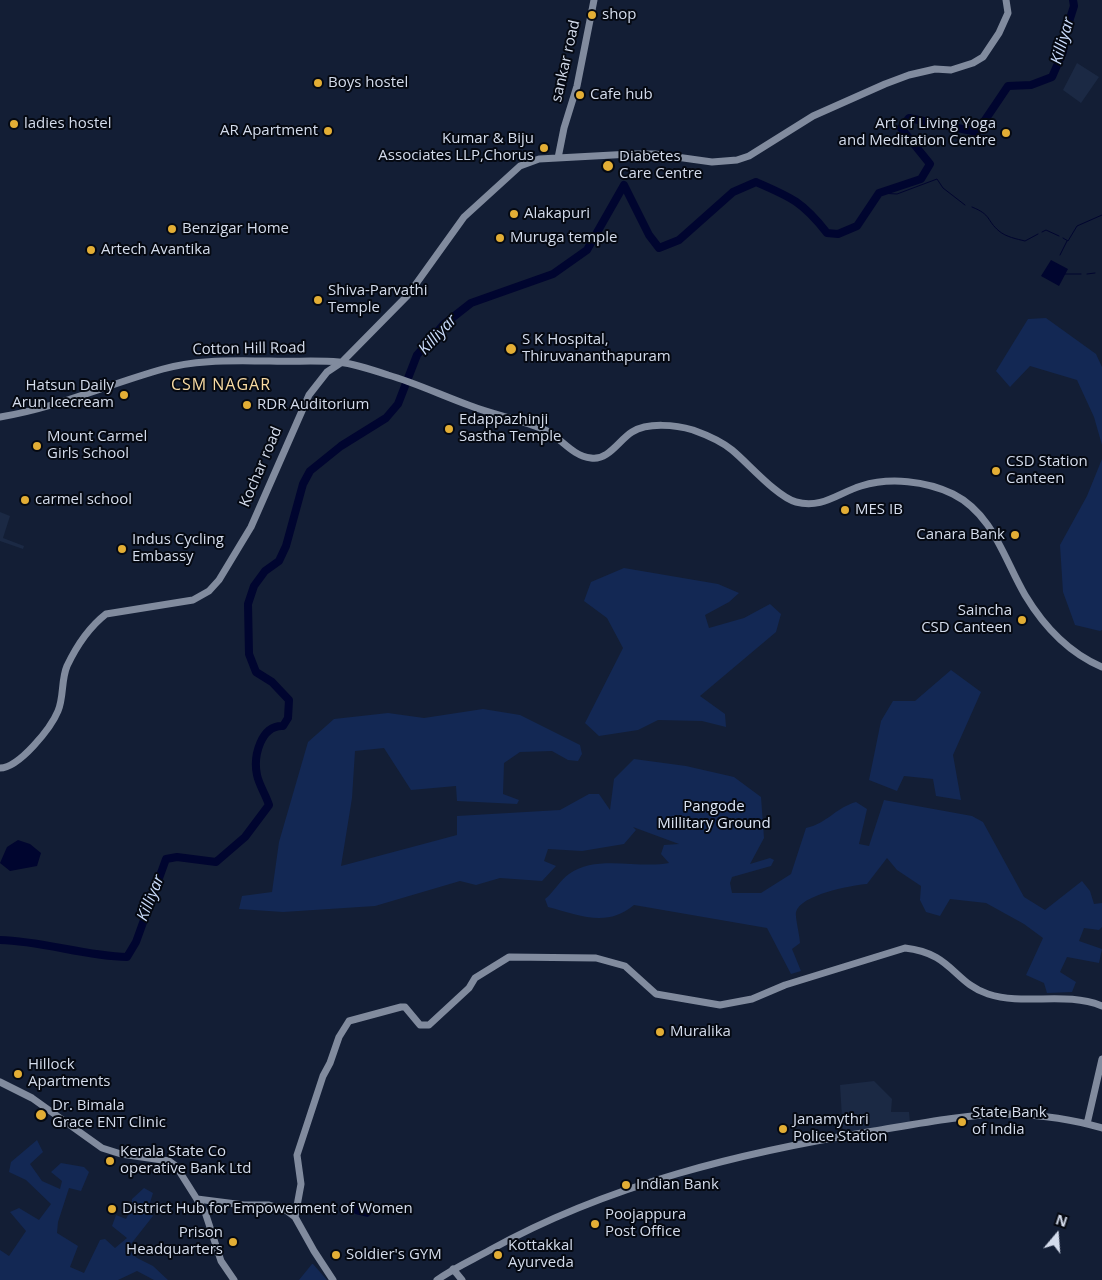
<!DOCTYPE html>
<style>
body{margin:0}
#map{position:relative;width:1102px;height:1280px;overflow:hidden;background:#131e35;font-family:"Open Sans",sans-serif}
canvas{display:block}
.north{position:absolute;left:1032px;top:1210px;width:50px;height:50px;-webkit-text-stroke:4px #050912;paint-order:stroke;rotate:18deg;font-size:14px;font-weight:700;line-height:20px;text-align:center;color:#d4dcec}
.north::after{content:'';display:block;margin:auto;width:18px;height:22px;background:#d4dcec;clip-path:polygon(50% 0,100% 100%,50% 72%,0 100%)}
</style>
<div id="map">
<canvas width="1102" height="1280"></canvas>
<div class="north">N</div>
</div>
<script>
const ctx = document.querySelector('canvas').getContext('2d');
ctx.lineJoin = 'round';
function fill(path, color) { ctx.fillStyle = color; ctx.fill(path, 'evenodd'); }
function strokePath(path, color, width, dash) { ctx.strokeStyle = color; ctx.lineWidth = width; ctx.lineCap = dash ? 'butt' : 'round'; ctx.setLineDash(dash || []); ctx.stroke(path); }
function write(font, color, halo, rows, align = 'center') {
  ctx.font = font + ' "Open Sans",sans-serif'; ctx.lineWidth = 4; ctx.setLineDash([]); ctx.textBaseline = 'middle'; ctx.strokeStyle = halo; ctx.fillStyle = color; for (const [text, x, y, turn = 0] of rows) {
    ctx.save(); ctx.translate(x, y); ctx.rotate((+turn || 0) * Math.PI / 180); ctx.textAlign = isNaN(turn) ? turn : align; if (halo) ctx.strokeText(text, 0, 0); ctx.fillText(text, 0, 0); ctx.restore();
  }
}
const built = new Path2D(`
 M1077,63L1099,77L1081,103L1063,90Z
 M0,512L10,516L3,538L24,546L23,549L0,541Z
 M874,1081L892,1099L891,1112H909L910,1123L843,1134L840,1085Z`);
const green = new Path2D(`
 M1046,318L1096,354L1102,367V445L1094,417L1077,380L1030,366L1010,387L996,371L1028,319Z
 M1102,459V630L1100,631L1075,625L1063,592L1060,545L1087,496Z
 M624,568L718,584L739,593L729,602L705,615L709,628L744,618L770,604L781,614L776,632L700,696L725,714L726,727L702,721L658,720L638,730L599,736L585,723L623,648L607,618L584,601L591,582Z
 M951,670L981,692L953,755L961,800L936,796L933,779L904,776L897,791L869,780L881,721L893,701H915Z
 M483,709L520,715L580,745L582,754L578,761L568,760L552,751L520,752L504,763L503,794L519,800L517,804L457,801L456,786L411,790L384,748L355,751L352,798L341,866L457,835V816L560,810L589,794H599L610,810L614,779L634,759L686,766L734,777L761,797L764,838L750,864L770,858L774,860L771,866L732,877L730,883L732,893H761L791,874L806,828C826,824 837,807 856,802L867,809L859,844L869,846L884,800L972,816L983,822L1024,897L1045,910L1082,881L1090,891L1094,904L1102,903V927L1099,930L1084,928L1079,941L1102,949L1099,963L1067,957L1060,972L1076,982L1072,992L1047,993L1044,983L1026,975L1043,938L1024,924L986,903L950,899L940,916L926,912L920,900L921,886L897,870L887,858L867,884C852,885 800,895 796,912C795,918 800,936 800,943L792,949L801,971L791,974L767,928L634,905C607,928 579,915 548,907L545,899C554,892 560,880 569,874C596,854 638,869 669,863L661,854L664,845L679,844L633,827L636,830L624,844L582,851L548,849L544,861L556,866L542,881L500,878L476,885L460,881L375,906L283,912L239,909L242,896L272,892L279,842L308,742L334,719L388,713L424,718Z
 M37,1140L43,1152L30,1164L42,1181L60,1189L62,1181L51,1172L61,1163L84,1167L89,1172L81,1191L69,1188L58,1222L57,1233L78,1246L70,1267L84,1273L100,1240L105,1239L115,1248L127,1238L112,1226L116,1215L126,1219L132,1208V1199L144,1188L153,1193L148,1209L153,1216L127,1249L137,1258L153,1266L168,1280H154L137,1271L118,1280H0V1250L9,1256L26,1231L10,1212L19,1208L39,1220L51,1204L26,1180L9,1172L11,1162Z
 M312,1264H313L327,1280H299Z`);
const water = new Path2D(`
 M1051,260L1068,269L1059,286L1041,276Z
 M18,840L30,844L41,853L37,866L10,871L0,863L7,847Z
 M351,1200L369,1206L372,1213L368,1217L355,1214L348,1204Z`);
const stream = new Path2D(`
 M879,193L897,194L937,179L943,188L965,205
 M972,207C992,215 986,220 999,231C1006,237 1017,239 1025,241L1038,234
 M1042,232L1046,230L1059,236
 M1063,238L1068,241L1077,226L1102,215
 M1060,255L1067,241
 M1065,274H1081
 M1087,274L1095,273`);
const river = new Path2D(`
 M0,940C43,941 84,956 127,957L136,942L166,859L177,857L216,862L245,837L269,805C266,795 259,785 257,775C253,756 261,725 283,726L288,718L289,700L272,682L256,672L249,654L248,604L254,586L265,571L279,561L286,546L303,484L310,471L341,446L386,418L398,404L417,355L443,325L471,303L553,274L587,250L624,185L649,235L659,248L679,240L733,192L756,182C791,197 803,202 827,233L838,234L857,226L879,193L921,179L930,164L901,128L909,118L977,132L1008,86L1031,85L1052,77L1063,52L1066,31L1074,6L1073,0`);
const secondary = new Path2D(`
 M558,158L564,128L577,86L594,0
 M0,417C56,408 109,384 163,369C198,359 234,361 270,361C293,362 316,360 339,362C355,364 373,370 388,375C416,383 443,396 471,406C494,415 519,419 543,429C560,436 571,456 591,458C608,461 619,440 632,432C648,422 676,425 693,430C707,435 721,441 732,450C748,463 777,497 796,502C822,509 838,493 861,486C890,477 926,481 953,494C993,514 1004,559 1025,595C1043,625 1069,653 1102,667
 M0,768C19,768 51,728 58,711C64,697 61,680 67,666C77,645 88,628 106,614L193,600L209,591L219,580L251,527L309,395L327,372L342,362L408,295L464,217L520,166L539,159L631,154H655L712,162L737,160L749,156L813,116L885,84L909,75L935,69L951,70L973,63L983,57L999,33L1008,13L1006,0
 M0,1082L32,1098L102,1148L121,1154L169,1161L176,1166L205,1212L221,1261L234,1280
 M1087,1124L1102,1059
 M197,1199L244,1205H269L287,1211L295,1217L314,1251L333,1280
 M295,1217L301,1184L297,1155L323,1076L330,1063L339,1037L349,1021L401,1007H405L420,1025H429L469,988L475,978L509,957L596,958L625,966L656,994L720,1005L752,999L785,985L905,948C952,953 954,983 988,994C1025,1006 1065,991 1102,1006
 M453,1269L462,1280
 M437,1280C454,1268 472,1260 490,1250C607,1185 742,1152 874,1131C916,1124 967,1114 1009,1114C1040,1115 1072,1119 1102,1128`);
const markers = [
 [592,15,5,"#e3ae35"],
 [318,83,5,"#e3ae35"],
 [580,95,5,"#e3ae35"],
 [14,124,5,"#e3ae35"],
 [328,131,5,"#e3ae35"],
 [1006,133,5,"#e3ae35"],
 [544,148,5,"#e3ae35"],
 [608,166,6,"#e3ae35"],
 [514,214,5,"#e3ae35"],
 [172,229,5,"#e3ae35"],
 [500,238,5,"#e3ae35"],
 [91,250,5,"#e3ae35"],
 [318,300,5,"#e3ae35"],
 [511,349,6,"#e3ae35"],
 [124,395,5,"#e3ae35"],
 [247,405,5,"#e3ae35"],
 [449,429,5,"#e3ae35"],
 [37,446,5,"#e3ae35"],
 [996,471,5,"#e3ae35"],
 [25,500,5,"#e3ae35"],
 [845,510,5,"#e3ae35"],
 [1015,535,5,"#e3ae35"],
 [122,549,5,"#e3ae35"],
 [1022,620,5,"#e3ae35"],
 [660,1032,5,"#e3ae35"],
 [18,1074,5,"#e3ae35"],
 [41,1115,6,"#e3ae35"],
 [962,1122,5,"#e3ae35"],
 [783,1129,5,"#e3ae35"],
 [110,1161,5,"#e3ae35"],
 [626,1185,5,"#e3ae35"],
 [112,1209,5,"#e3ae35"],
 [595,1224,5,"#e3ae35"],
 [233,1242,5,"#e3ae35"],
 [336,1255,5,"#e3ae35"],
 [498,1255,5,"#e3ae35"]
];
const poiNames = [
 ["shop",602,15],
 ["Boys hostel",328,83],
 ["Cafe hub",590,95],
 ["ladies hostel",24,124],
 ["Art of Living Yoga",996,124,"right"],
 ["and Meditation Centre",996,141,"right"],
 ["AR Apartment",318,131,"right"],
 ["Kumar & Biju",534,139,"right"],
 ["Associates LLP,Chorus",534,156,"right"],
 ["Diabetes",619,157],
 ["Care Centre",619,174],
 ["Alakapuri",524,214],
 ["Benzigar Home",182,229],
 ["Muruga temple",510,238],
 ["Artech Avantika",101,250],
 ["Shiva-Parvathi",328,291],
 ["Temple",328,308],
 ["S K Hospital,",522,340],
 ["Thiruvananthapuram",522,357],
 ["Hatsun Daily",114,386,"right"],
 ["Arun Icecream",114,403,"right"],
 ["RDR Auditorium",257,405],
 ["Edappazhinji",459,420],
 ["Sastha Temple",459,437],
 ["Mount Carmel",47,437],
 ["Girls School",47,454],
 ["CSD Station",1006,462],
 ["Canteen",1006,479],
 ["carmel school",35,500],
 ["MES IB",855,510],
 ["Canara Bank",1005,535,"right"],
 ["Indus Cycling",132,540],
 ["Embassy",132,557],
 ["Saincha",1012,611,"right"],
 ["CSD Canteen",1012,628,"right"],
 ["Muralika",670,1032],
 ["Hillock",28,1065],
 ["Apartments",28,1082],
 ["Dr. Bimala",52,1106],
 ["Grace ENT Clinic",52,1123],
 ["State Bank",972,1113],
 ["of India",972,1130],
 ["Janamythri",793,1120],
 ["Police Station",793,1137],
 ["Kerala State Co",120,1152],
 ["operative Bank Ltd",120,1169],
 ["Indian Bank",636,1185],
 ["District Hub for Empowerment of Women",122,1209],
 ["Poojappura",605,1215],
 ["Post Office",605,1232],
 ["Prison",223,1233,"right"],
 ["Headquarters",223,1250,"right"],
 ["Kottakkal",508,1246],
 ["Ayurveda",508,1263],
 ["Soldier's GYM",346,1255]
];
const streetNames = [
 ["sankar road",566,61,-77],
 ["Cotton Hill Road",249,349,-1],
 ["Kochar road",261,467,-67]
];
const parkNames = [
 ["Pangode",714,807],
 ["Millitary Ground",714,824]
];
const waterNames = [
 ["Killiyar",1063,41,-74],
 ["Killiyar",438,335,-47],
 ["Killiyar",151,898,-68]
];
const neighbourhoodNames = [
 ["CSM NAGAR",221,385]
];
fill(built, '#1b2944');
fill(green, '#132854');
fill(water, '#00052f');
strokePath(stream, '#00052f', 1);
strokePath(river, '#00052f', 8);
strokePath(secondary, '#818b9e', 7);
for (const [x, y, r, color] of markers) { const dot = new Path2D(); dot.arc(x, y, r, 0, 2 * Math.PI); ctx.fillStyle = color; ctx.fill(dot); strokePath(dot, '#050912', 2); }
write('15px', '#d4dcec', '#050912', poiNames, 'left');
write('15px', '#d4dcec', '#050912', streetNames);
write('15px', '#dce5f4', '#050912', parkNames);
write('italic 16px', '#cbdcfb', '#050912', waterNames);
ctx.letterSpacing = '1px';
write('16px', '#f9dba3', '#050912', neighbourhoodNames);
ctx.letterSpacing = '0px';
</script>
